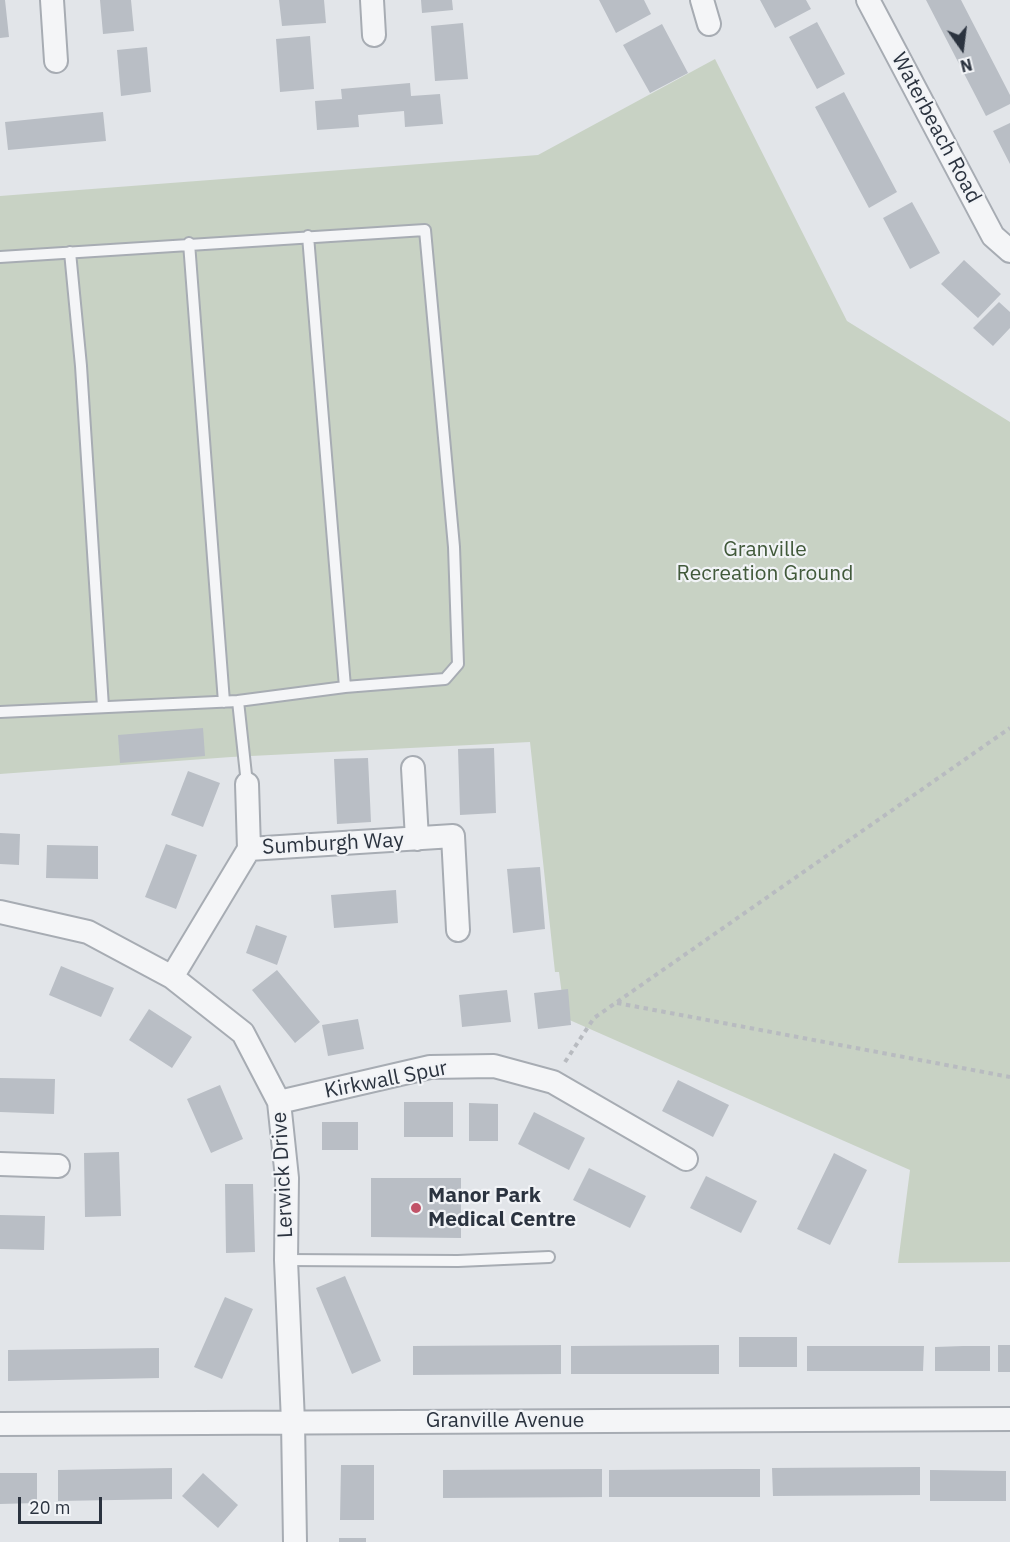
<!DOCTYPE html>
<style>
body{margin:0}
#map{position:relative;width:1010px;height:1542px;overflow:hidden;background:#e2e5e9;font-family:"IBM Plex Sans",sans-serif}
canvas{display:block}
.north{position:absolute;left:932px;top:18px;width:60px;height:60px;-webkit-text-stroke:4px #f1f3f6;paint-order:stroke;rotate:166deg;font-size:16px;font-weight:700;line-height:24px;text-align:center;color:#2b333f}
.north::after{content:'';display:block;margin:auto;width:21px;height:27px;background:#2b333f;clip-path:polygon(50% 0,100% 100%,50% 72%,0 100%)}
.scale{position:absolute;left:18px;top:1497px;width:84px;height:27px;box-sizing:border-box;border:3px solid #2b333f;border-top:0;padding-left:8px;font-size:18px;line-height:21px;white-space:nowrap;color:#2b333f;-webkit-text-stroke:4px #f1f3f6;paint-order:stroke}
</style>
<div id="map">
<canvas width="1010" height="1542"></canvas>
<div class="north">N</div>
<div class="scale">20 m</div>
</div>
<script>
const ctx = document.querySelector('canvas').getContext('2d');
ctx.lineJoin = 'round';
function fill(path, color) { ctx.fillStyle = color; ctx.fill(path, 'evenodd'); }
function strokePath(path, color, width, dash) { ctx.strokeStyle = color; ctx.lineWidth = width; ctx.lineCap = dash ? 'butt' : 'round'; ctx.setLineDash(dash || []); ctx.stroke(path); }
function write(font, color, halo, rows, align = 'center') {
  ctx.font = font + ' "IBM Plex Sans",sans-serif'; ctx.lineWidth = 4.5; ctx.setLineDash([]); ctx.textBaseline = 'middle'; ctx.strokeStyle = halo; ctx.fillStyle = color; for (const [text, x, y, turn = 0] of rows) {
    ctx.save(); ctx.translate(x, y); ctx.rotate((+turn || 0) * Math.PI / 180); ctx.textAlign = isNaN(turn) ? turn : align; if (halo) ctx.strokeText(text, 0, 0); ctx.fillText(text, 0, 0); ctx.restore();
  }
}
const green = new Path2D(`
 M715,59L847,321L1010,422V1262L898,1263L910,1170L565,1018L559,972H555L530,742L231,757L0,774V196L538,155Z`);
const building = new Path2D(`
 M0,0H5L9,37L0,38Z
 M100,0H131L134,31L103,34Z
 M279,0H324L326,23L282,26Z
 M421,0H452L453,10L422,13Z
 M599,0H644L651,14L616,33Z
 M760,0H806L811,9L775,28Z
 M926,0H961L1010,95V104L986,116Z
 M817,22L845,74L817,89L789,37Z
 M463,23L468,79L435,81L431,26Z
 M662,24L688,73L650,93L623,45Z
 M310,36L314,89L280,92L276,39Z
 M147,47L151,92L121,96L117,50Z
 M410,83L411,96L440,94L443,124L405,127L404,111L358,115L359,127L317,130L315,101L342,99L341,89Z
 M844,92L897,192L869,208L815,107Z
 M103,112L106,141L8,150L5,122Z
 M1010,123V164L993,131Z
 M912,202L940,253L910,269L883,218Z
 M964,260L1001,294L978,318L941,284Z
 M999,302L1010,312V328L993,346L973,328Z
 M203,728L205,756L120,763L118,735Z
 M494,748L496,813L460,815L458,749Z
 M368,758L371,822L337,824L334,759Z
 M188,771L220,783L203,827L171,815Z
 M0,833L20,834L19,865L0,864Z
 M166,844L197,855L176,909L145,897Z
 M47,845L98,846V879L46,878Z
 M540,867L545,929L513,933L507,869Z
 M396,890L398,923L334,928L331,895Z
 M256,925L287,936L277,965L246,953Z
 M61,966L114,988L101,1017L49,995Z
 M277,970L320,1022L295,1043L252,990Z
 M568,989L571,1025L538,1029L534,993Z
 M507,990L511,1022L462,1027L459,995Z
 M149,1009L192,1037L172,1068L129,1040Z
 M358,1019L364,1049L328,1056L322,1025Z
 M0,1078L55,1079L54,1114L0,1112Z
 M678,1080L729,1105L713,1137L662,1111Z
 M220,1085L243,1139L211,1153L187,1099Z
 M404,1102H453V1137H404Z
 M469,1103L498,1104V1141H469Z
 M534,1112L585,1138L569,1170L518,1144Z
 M322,1122H358V1150H322Z
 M119,1152L121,1216L85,1217L84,1153Z
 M834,1153L867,1170L830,1245L797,1229Z
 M589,1168L646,1196L630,1228L573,1200Z
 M706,1176L757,1201L741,1233L690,1208Z
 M371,1178H461V1238L371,1237Z
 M225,1184H253L255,1252L226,1253Z
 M0,1215L45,1216L44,1250L0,1249Z
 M345,1276L381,1361L352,1374L316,1288Z
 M225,1297L253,1309L222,1379L194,1367Z
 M739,1337H797V1367H739Z
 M561,1345V1374L413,1375V1346Z
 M719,1345V1374H571V1346Z
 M998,1345H1010V1372H998Z
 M807,1346H924L923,1371H807Z
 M963,1346H990V1371H935V1347Z
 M159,1348V1378L8,1381V1350Z
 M341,1465H374V1520H340Z
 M920,1467V1495L773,1496L772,1468Z
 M172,1468V1499L58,1501V1470Z
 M602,1469V1497L443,1498V1470Z
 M735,1469H760V1497H609V1470Z
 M930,1470L1006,1471V1501H930Z
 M0,1473H37V1503L0,1504Z
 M203,1473L238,1505L218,1528L182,1496Z
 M339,1538H366V1542H339Z`);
const path = new Path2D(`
 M617,1003L1010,1077
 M565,1062L594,1018L1010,728`);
const service = new Path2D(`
 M308,236L345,687
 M189,243L224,702
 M70,252L81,366L103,707
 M0,257L425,230L454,547L458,664L445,679L345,687L238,701
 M0,712L238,701L247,784
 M286,1260L458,1261L549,1257`);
const minor = new Path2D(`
 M52,0L56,61
 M372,0L374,35
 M702,0L709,24
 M868,0L993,236L1010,251
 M413,768L417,839
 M249,849L453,836L458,930
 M0,912L88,932L172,977L243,1033L279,1102L287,1178L286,1260L293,1422L295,1542
 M172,977L249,849L247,784
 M279,1102L430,1067L494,1066L553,1082L686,1159
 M0,1164L58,1166
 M0,1424L1010,1419`);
const markers = [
 [416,1208,6,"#c15368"]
];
const streetNames = [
 ["Waterbeach Road",936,128,62],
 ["Sumburgh Way",333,844,-3],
 ["Kirkwall Spur",386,1080,-11],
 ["Lerwick Drive",283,1175,-93],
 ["Granville Avenue",505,1421]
];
const parkNames = [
 ["Granville",765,550],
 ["Recreation Ground",765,574]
];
const poiNames = [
 ["Manor Park",428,1196],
 ["Medical Centre",428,1220]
];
fill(green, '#c8d2c4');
fill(building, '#b9bec5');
strokePath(service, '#a7acb3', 14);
strokePath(minor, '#a7acb3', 26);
strokePath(path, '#b8bbc0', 4, [4.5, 4.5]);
strokePath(service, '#f4f5f7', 10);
strokePath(minor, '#f4f5f7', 22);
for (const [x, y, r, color] of markers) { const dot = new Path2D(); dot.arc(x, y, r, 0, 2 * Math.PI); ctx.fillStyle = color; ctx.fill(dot); strokePath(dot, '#f1f3f6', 2); }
write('21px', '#2b333f', '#f1f3f6', streetNames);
write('21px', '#41593a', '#f1f3f6', parkNames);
write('bold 21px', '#2b333f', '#f1f3f6', poiNames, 'left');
</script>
